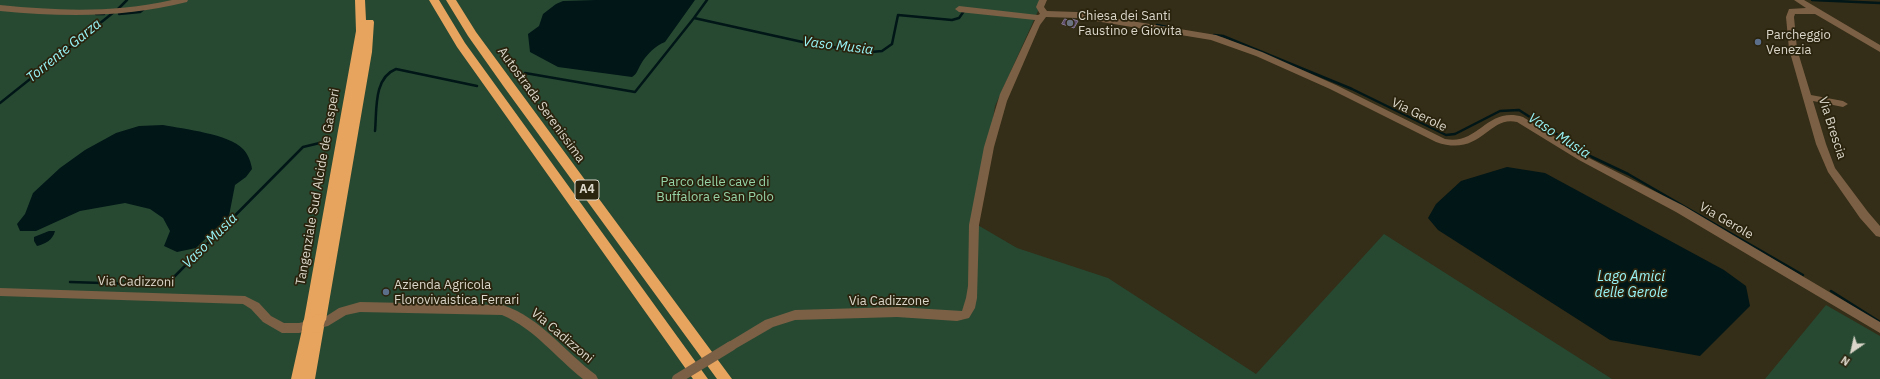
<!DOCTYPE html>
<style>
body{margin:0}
#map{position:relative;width:1880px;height:379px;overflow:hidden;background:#342d17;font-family:"IBM Plex Sans",sans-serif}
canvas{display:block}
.north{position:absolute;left:1832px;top:331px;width:40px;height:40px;-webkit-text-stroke:3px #2a230d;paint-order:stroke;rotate:214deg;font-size:11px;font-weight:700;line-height:16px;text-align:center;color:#dad6c9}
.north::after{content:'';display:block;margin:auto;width:14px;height:18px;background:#dad6c9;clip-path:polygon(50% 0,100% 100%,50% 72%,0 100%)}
</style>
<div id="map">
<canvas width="1880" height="379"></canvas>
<div class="north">N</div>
</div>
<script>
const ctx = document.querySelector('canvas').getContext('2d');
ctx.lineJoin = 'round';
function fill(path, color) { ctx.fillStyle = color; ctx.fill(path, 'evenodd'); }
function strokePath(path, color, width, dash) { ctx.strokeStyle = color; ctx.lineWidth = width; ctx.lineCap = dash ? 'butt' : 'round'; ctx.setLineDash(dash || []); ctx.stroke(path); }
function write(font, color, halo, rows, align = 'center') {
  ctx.font = font + ' "IBM Plex Sans",sans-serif'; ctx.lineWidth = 3.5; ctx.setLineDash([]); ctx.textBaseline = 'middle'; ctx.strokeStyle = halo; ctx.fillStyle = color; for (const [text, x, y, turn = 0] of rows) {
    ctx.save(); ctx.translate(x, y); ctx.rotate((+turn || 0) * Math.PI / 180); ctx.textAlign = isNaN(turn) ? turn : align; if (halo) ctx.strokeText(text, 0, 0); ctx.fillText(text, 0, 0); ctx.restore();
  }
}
const green = new Path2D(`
 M0,0H1043L995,106L976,224L1017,248L1108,278L1256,374L1384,234L1612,379H0Z
 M1826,305L1880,336V379H1765Z`);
const water = new Path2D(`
 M596,0H695L665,42C656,45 646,55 641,64C638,69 637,74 632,77L558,67L530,52L528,34L539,26L543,14L556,4L563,1Z
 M163,125C184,129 229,134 243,149C248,154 251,162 252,169L246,177L235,185L229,216L196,248L177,252L164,246L170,231L163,218L150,209L125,203L80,211L36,231H20L17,224L25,214L33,193L60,168L85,150L116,133L139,126Z
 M1507,167L1545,173L1724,270L1746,286L1750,306L1700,356L1610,340L1438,230L1428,218L1436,204L1461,181Z
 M49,231H55C53,240 45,244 37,246L34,241V237Z`);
const stream = new Path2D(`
 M1812,0L1880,3
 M118,9L127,0
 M96,14H104
 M119,14L140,12L144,9
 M694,18L707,0
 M1157,25L1177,29
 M1214,35L1223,36L1352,89L1446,135L1455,134L1500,111L1519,110L1592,157L1628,174L1803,275
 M525,73L635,92L694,18L816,45L871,52L882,51L892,44L898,15L952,20L959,18L964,11
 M0,103L114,12
 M375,131C377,111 373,78 396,69L477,86
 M70,282L166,285L303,147L328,141
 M1831,291L1880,322`);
const building = new Path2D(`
 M1065,19L1071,21L1072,19L1078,21L1074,28L1062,24Z`);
const minor = new Path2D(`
 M172,0H188L187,2C123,18 65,17 0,11V5C60,11 113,13 172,0Z
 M1039,0H1047L1044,7L1047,11L1077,12L1216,35L1262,52L1336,85L1445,139C1478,146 1487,106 1523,117L1585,156L1684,206L1880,322V333L1676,212L1579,160L1517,122C1488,115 1481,158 1436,142L1330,89L1256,56L1211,40L1077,18L1046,17L1040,25L1007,101L994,147L979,225L977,298L975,308L969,318L957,321L897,317L795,320L773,327L735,349L731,351L727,349L725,346L727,343L765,320L795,310L897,307L962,311L966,298L968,286L969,225L984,147L1000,94L1035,20L959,12L955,9L959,6L1038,15L1040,14L1036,7Z
 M1794,0H1804L1880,45V52L1815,14H1795L1794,17L1797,49L1811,95L1843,101L1848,104L1843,107L1813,101L1826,144L1835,168L1868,212L1880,226V237L1876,236L1860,218L1828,172L1816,144L1789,49L1786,17L1789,9L1806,8Z
 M0,288L245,296L259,303L271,316L284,323H299L325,317L339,308L360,302L503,305C541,318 565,352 596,375L598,379H583C556,358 535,329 502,315L360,312L346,315L328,326L299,333H282L263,322L251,309L243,304L0,296Z`);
const highway = new Path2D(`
 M355,0H365L366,20H373L374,22L372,52L326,320L322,324L324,327L315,379H291L303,325L356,31Z
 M429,0H439L465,43L708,379H693L457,47Z
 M446,0H456L476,32L512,81L732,379H717L504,87L468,36Z`);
const minorBridge = new Path2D(`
 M677,379L731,346`);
const highwayBridge = new Path2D(`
 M317,327L319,320
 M308,329L309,323`);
const markers = [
 [1070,23,4,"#6b7280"],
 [1758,42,4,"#5c6f8a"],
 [386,292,4,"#5c6f8a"]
];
const shields = [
 [587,190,24]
];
const shieldNames = [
 ["A4",587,190]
];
const poiNames = [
 ["Chiesa dei Santi",1078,16],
 ["Faustino e Giovita",1078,31],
 ["Parcheggio",1766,35],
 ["Venezia",1766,50],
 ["Azienda Agricola",394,285],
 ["Florovivaistica Ferrari",394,300]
];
const streetNames = [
 ["Autostrada Serenissima",541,105,54],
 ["Via Gerole",1419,115,26],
 ["Via Brescia",1832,128,72],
 ["Tangenziale Sud Alcide de Gasperi",318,187,-80],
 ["Via Gerole",1726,221,30],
 ["Via Cadizzoni",136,282,1],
 ["Via Cadizzone",889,301],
 ["Via Cadizzoni",562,336,40]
];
const parkNames = [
 ["Parco delle cave di",715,182],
 ["Buffalora e San Polo",715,197]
];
const waterNames = [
 ["Vaso Musia",838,46,7],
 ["Torrente Garza",64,51,-39],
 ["Vaso Musia",1559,136,33],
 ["Vaso Musia",210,241,-45],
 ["Lago Amici",1631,277],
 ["delle Gerole",1631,293]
];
fill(green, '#274932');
fill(water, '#001617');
strokePath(stream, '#001617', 2.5);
fill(building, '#625072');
strokePath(building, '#83778e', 1);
fill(minor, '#7b6045');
fill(highway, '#e7a45e');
strokePath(minorBridge, '#7b6045', 10);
strokePath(highwayBridge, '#e7a45e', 12);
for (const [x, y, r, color] of markers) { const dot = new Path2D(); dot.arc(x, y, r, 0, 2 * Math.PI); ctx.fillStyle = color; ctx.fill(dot); strokePath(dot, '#2a230d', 1.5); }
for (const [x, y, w] of shields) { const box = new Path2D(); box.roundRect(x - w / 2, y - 10, w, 20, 3); ctx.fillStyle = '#2a230d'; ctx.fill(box); strokePath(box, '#dad6c9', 1); }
write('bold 12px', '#dad6c9', null, shieldNames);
write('13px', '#dad6c9', '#2a230d', poiNames, 'left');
write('13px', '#dad6c9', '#2a230d', streetNames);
write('13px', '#96d4a8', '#2a230d', parkNames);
write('italic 14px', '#98f4f7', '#2a230d', waterNames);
</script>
